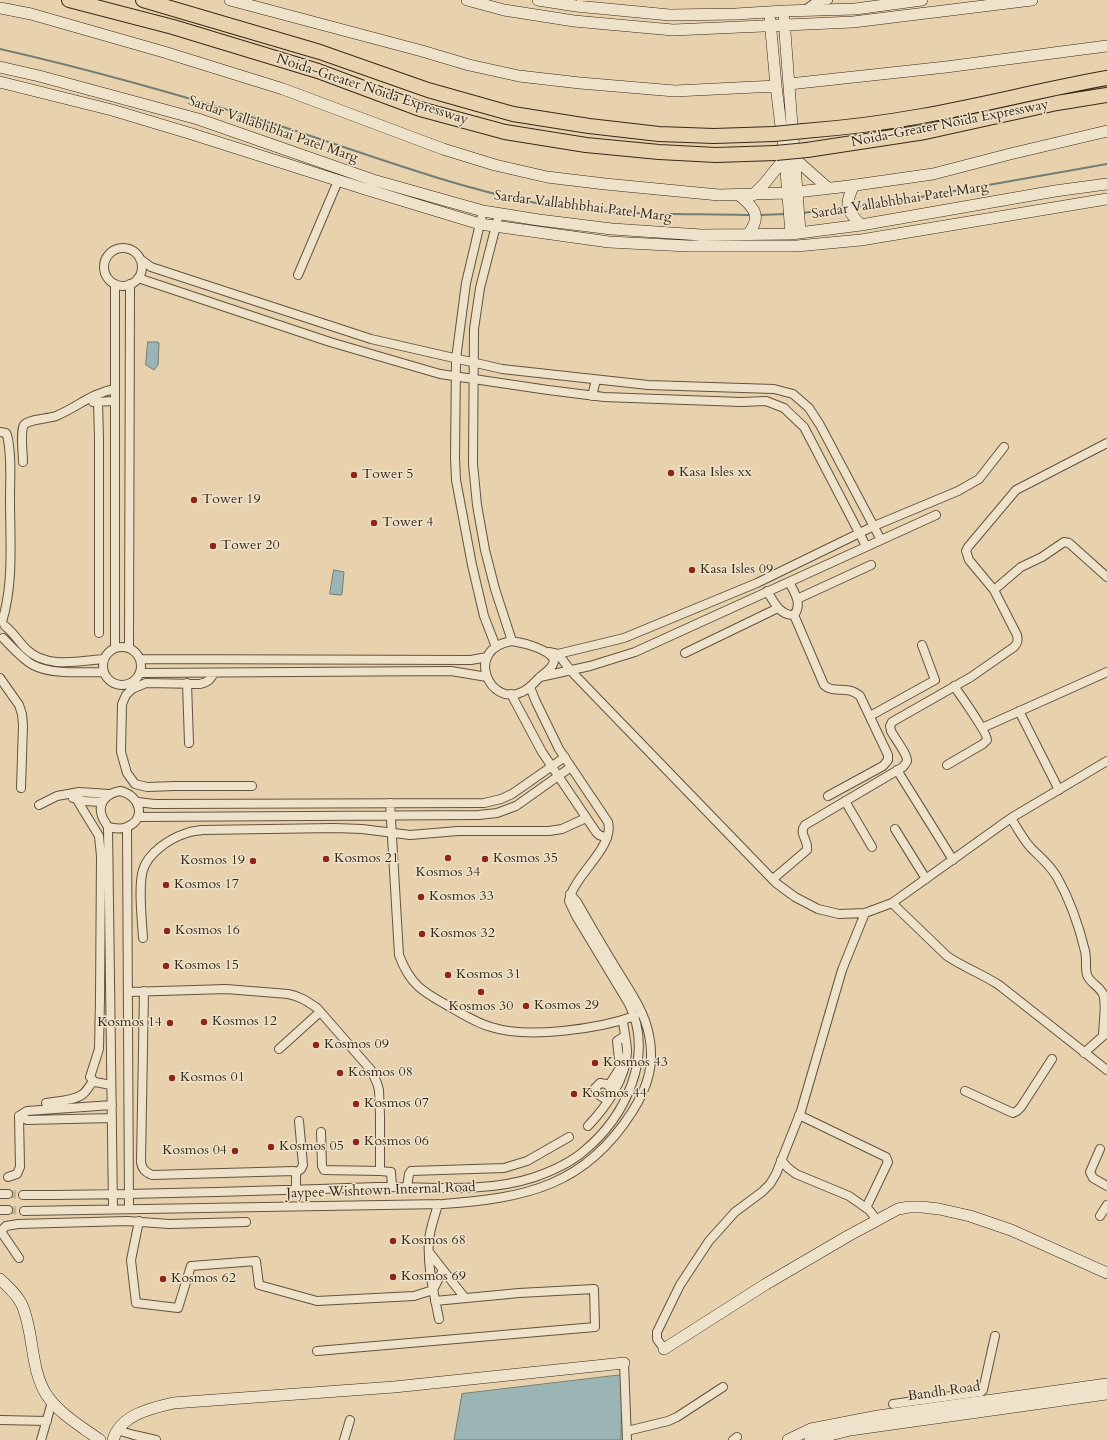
<!DOCTYPE html>
<style>
body{margin:0}
canvas{display:block;background:#e7d2ad}
</style>
<canvas width="1107" height="1440"></canvas>
<script>
const ctx = document.querySelector('canvas').getContext('2d');
ctx.lineJoin = 'round';
function fill(path, color) { ctx.fillStyle = color; ctx.fill(path, 'evenodd'); }
function strokePath(path, color, width, dash) { ctx.strokeStyle = color; ctx.lineWidth = width; ctx.lineCap = dash ? 'butt' : 'round'; ctx.setLineDash(dash || []); ctx.stroke(path); }
function write(font, color, halo, rows, align = 'center') {
  ctx.font = font + ' Cardo,serif'; ctx.lineWidth = 3; ctx.setLineDash([]); ctx.textBaseline = 'middle'; ctx.strokeStyle = halo; ctx.fillStyle = color; for (const [text, x, y, turn = 0] of rows) {
    ctx.save(); ctx.translate(x, y); ctx.rotate((+turn || 0) * Math.PI / 180); ctx.textAlign = isNaN(turn) ? turn : align; if (halo) ctx.strokeText(text, 0, 0); ctx.fillText(text, 0, 0); ctx.restore();
  }
}
const water = new Path2D(`
 M148,342H158L159,343L158,365L154,370L146,365Z
 M334,570L344,572L342,594L341,595L330,594Z
 M622,1375L621,1440H454L462,1394Z`);
const stream = new Path2D(`
 M0,49C92,70 184,96 274,124C359,151 443,184 531,202C604,217 678,213 752,215
 M852,207L881,204L1107,164
 M802,213L844,208
 M759,215L786,214`);
const streetTunnel = new Path2D(`
 M8,1194L23,1195
 M8,1210L24,1211`);
const street = new Path2D(`
 M805,10L816,2L828,0
 M483,211L466,283L456,359L455,458L456,480L472,565L484,616L496,647
 M499,214L480,288L474,329L473,464L477,505L485,550L495,589L512,641
 M104 267a19 19 0 1 1 38 0a19 19 0 1 1-38 0Z
 M140,259L151,267L371,339L502,369L648,385L774,389L793,394L809,408L820,425L881,540
 M298,275L338,181
 M138,278L330,342L440,374L548,390L604,397L741,402L766,401L784,408L804,427L866,546
 M592,396L596,380
 M93,402L115,401
 M98,402L99,439V633
 M0,432L6,433L7,435C12,455 10,479 10,499C10,540 14,583 2,622
 M23,462C23,454 20,431 24,425C29,419 48,419 56,416C78,407 91,393 115,389
 M994,590L1021,567L1042,557L1064,542L1069,543L1107,577
 M767,591C774,602 780,616 794,615C803,604 794,592 789,582
 M797,599L871,565
 M794,615L824,685C835,695 847,684 860,696L888,755V760L883,766L828,796
 M5,626C13,632 18,641 26,649C46,669 79,661 104,659
 M3,638C12,647 22,659 33,665C52,675 82,672 104,672
 M512,641C524,643 549,649 554,660C554,668 544,673 539,678C534,683 529,689 522,692C490,708 463,649 512,641Z
 M103 666a19 19 0 1 1 38 0a19 19 0 1 1-38 0Z
 M115,648V284
 M129,648L130,284
 M549,652L558,654L624,638L757,583L874,526L958,491L979,479L1004,447
 M685,653L778,608
 M558,654L571,671L596,697L776,883L795,897L818,909L839,914L865,913L892,903L1011,818L1107,761
 M140,659L471,660L487,657
 M140,673L451,671L487,677
 M214,673C210,680 208,682 200,684L146,683L132,689L126,695L122,704L121,752L127,773L135,784L147,787L175,786H252
 M540,677L590,666L635,652L936,515
 M0,678L19,705L22,714L23,725L21,788
 M187,683L189,743
 M511,694L542,752L596,832L599,835L607,838
 M1019,711L1059,790
 M870,716L935,680L922,645
 M982,728L1107,672
 M947,765L983,744C984,743 986,741 987,740C988,734 959,693 954,686
 M897,770L953,860
 M120,791C140,795 147,819 127,827C121,830 114,828 108,827C106,823 103,820 102,816C97,802 108,793 120,791Z
 M73,798L84,801L102,802
 M77,800L99,836L101,856L100,998L99,1049L90,1077L95,1082L111,1085
 M845,801L872,847
 M138,802L154,804L484,803L501,799L512,794L565,757
 M390,803L399,955C410,985 423,992 450,1007C463,1014 476,1023 491,1027C528,1039 598,1029 635,1016
 M39,805L57,796L79,792L109,794
 M138,817L479,815L497,813L516,806L571,767
 M1011,818C1017,828 1023,839 1031,848C1041,858 1050,865 1057,877C1070,900 1079,926 1085,951C1087,959 1085,968 1087,975C1090,983 1099,986 1103,994C1107,1004 1103,1024 1103,1036
 M108,827L113,1209
 M127,827L129,1209
 M895,829L926,879
 M773,879L807,850C809,840 798,834 805,825L903,767C904,765 906,764 907,761C908,755 894,737 891,731L890,726L892,722L971,677L1014,647C1018,643 1018,640 1017,635L994,590L969,560L966,551L968,547L1016,490L1107,443
 M892,903L947,956C963,967 982,974 999,985L1107,1070
 M143,938C142,920 138,886 143,870C148,853 170,838 187,833C191,831 197,831 202,830L334,828L362,829L410,835L458,831H549L562,829L586,818
 M144,991L141,1162C142,1169 145,1172 152,1175L294,1171L296,1173V1190
 M128,992L226,989L288,994C300,996 308,1002 317,1008L371,1070L377,1083L379,1090L380,1116V1171L324,1170L322,1166L321,1132
 M279,1049L320,1012
 M1084,1053L1103,1036L1106,1034
 M611,1082L620,1068L617,1041L625,1036
 M965,1091L1013,1113L1017,1111L1021,1107L1052,1059
 M607,1100L599,1095L595,1088L600,1083L606,1084L614,1090
 M46,1103C58,1101 74,1101 83,1094C87,1091 90,1085 93,1081
 M799,1115L886,1157L888,1162L866,1208
 M19,1116L27,1111L112,1105
 M19,1116L27,1120L112,1118
 M588,1126C606,1107 626,1079 627,1052C627,1042 624,1031 623,1021
 M1100,1149L1090,1172L1093,1178L1107,1186
 M781,1160L788,1168L796,1174L849,1196L869,1210L877,1220
 M380,1171L391,1172L392,1187
 M296,1173L301,1169L303,1165L299,1121
 M8,1177L17,1174L20,1167L19,1116
 M407,1187L409,1174L411,1171L504,1168L527,1161L569,1137
 M0,1194H8
 M23,1195C141,1195 259,1191 377,1187C429,1186 484,1194 535,1177C552,1171 570,1163 584,1151C625,1117 655,1056 629,1004L576,916L569,901C573,876 615,847 608,822L559,749L536,702L530,687
 M438,1204C435,1216 430,1228 429,1240C427,1267 434,1293 439,1319
 M0,1210H8
 M24,1211L443,1204C526,1198 585,1186 632,1112C648,1087 655,1064 649,1035C644,1009 627,987 614,965C601,944 589,923 577,902L570,894
 M1100,1216L1107,1205
 M139,1221L131,1260L136,1303L178,1308L191,1266L256,1261L259,1285L317,1301L414,1296L433,1290L443,1270
 M429,1252L465,1298
 M19,1258L2,1233V1230L6,1226L18,1224L127,1221L169,1224L246,1222
 M664,1349L657,1339V1332L680,1285L709,1241L735,1212L762,1192L770,1184L776,1174L801,1111L842,970L865,913
 M317,1351L595,1327L594,1289L519,1293L435,1301
 M624,1363L627,1440
 M893,1404L981,1392L983,1390L995,1336
 M0,1420L47,1421
 M117,1430L134,1435L156,1440
 M627,1431L668,1421L677,1417L723,1387
 M41,1440L52,1402
 M344,1440L350,1420
 M733,1440L737,1437`);
const secondary = new Path2D(`
 M230,0L422,51L469,65L519,76L580,83L675,91L776,86
 M467,0L504,10L574,21L673,30L853,22L1032,0
 M538,0L576,6L670,15L736,14L784,11L855,9L922,0
 M0,8L31,14L164,52L283,89L443,149L495,165L547,177L605,184L719,195L788,193L849,186L933,174L1010,154L1107,131
 M784,19L800,232
 M770,20L776,86L785,158L791,234
 M0,67L39,76L198,119L373,180L483,211L539,220L612,229L701,235L791,234L861,225L1055,191L1107,184
 M0,82L112,110L192,134L365,189L480,224L609,242L688,246H797L861,240L1107,199
 M789,84L946,67L1107,46
 M794,158L828,188
 M854,185C844,205 846,210 861,225
 M739,195C755,208 762,217 748,234
 M753,195L764,184L785,158
 M0,1279C8,1287 17,1294 22,1305C34,1332 30,1368 46,1394C58,1413 82,1427 100,1440
 M664,1349L766,1284L848,1236L898,1209L909,1207H922L939,1209L970,1216L1011,1230L1107,1273
 M113,1440C120,1415 151,1408 173,1403L394,1387L624,1363
 M788,1440L811,1429L878,1416L1107,1384
 M810,1440L850,1430L1107,1394`);
const highway = new Path2D(`
 M69,0L173,27L318,71L420,109L505,132L586,145L659,152L716,155L776,153
 M143,0L320,52L428,90L513,114L589,126L659,134L714,136L774,134
 M804,131C843,128 883,123 922,116C984,105 1045,89 1107,78
 M807,150L925,132L1057,103L1107,95`);
const highwayBridge = new Path2D(`
 M774,134L804,131
 M776,153L807,150`);
const markers = [
 [671,473,4,"#8f2418"],
 [354,475,4,"#8f2418"],
 [194,500,4,"#8f2418"],
 [374,523,4,"#8f2418"],
 [213,546,4,"#8f2418"],
 [692,570,4,"#8f2418"],
 [448,858,4,"#8f2418"],
 [326,859,4,"#8f2418"],
 [485,859,4,"#8f2418"],
 [253,861,4,"#8f2418"],
 [166,885,4,"#8f2418"],
 [421,897,4,"#8f2418"],
 [167,931,4,"#8f2418"],
 [422,934,4,"#8f2418"],
 [166,966,4,"#8f2418"],
 [448,975,4,"#8f2418"],
 [481,992,4,"#8f2418"],
 [526,1006,4,"#8f2418"],
 [204,1022,4,"#8f2418"],
 [170,1023,4,"#8f2418"],
 [316,1045,4,"#8f2418"],
 [595,1063,4,"#8f2418"],
 [340,1073,4,"#8f2418"],
 [172,1078,4,"#8f2418"],
 [574,1094,4,"#8f2418"],
 [356,1104,4,"#8f2418"],
 [356,1142,4,"#8f2418"],
 [271,1147,4,"#8f2418"],
 [235,1151,4,"#8f2418"],
 [393,1241,4,"#8f2418"],
 [393,1277,4,"#8f2418"],
 [163,1279,4,"#8f2418"]
];
const streetNames = [
 ["Noida-Greater Noida Expressway",372,90,18],
 ["Noida-Greater Noida Expressway",950,124,-11],
 ["Sardar Vallabhbhai Patel Marg",273,130,19],
 ["Sardar Vallabhbhai Patel Marg",900,201,-9],
 ["Sardar Vallabhbhai Patel Marg",583,207,7],
 ["Jaypee Wishtown Internal Road",381,1191,-2],
 ["Bandh Road",944,1392,-8]
];
const poiNames = [
 ["Kasa Isles xx",679,473],
 ["Tower 5",362,475],
 ["Tower 19",202,500],
 ["Tower 4",382,523],
 ["Tower 20",221,546],
 ["Kasa Isles 09",700,570],
 ["Kosmos 21",334,859],
 ["Kosmos 35",493,859],
 ["Kosmos 19",245,861,"right"],
 ["Kosmos 34",448,873,"center"],
 ["Kosmos 17",174,885],
 ["Kosmos 33",429,897],
 ["Kosmos 16",175,931],
 ["Kosmos 32",430,934],
 ["Kosmos 15",174,966],
 ["Kosmos 31",456,975],
 ["Kosmos 29",534,1006],
 ["Kosmos 30",481,1007,"center"],
 ["Kosmos 12",212,1022],
 ["Kosmos 14",162,1023,"right"],
 ["Kosmos 09",324,1045],
 ["Kosmos 43",603,1063],
 ["Kosmos 08",348,1073],
 ["Kosmos 01",180,1078],
 ["Kosmos 44",582,1094],
 ["Kosmos 07",364,1104],
 ["Kosmos 06",364,1142],
 ["Kosmos 05",279,1147],
 ["Kosmos 04",227,1151,"right"],
 ["Kosmos 68",401,1241],
 ["Kosmos 69",401,1277],
 ["Kosmos 62",171,1279]
];
fill(water, '#9ab5b4');
strokePath(water, '#727d76', 1);
strokePath(stream, '#727d76', 2);
strokePath(streetTunnel, '#c4b090', 8, [8, 4]);
strokePath(street, '#63533f', 10);
strokePath(secondary, '#37291a', 12);
strokePath(highway, '#37291a', 16);
strokePath(street, '#efe2ca', 8);
strokePath(secondary, '#efe2ca', 11);
strokePath(highway, '#e7d2ad', 14);
strokePath(highwayBridge, '#37291a', 16, []);
strokePath(highwayBridge, '#e7d2ad', 14);
for (const [x, y, r, color] of markers) { const dot = new Path2D(); dot.arc(x, y, r, 0, 2 * Math.PI); ctx.fillStyle = color; ctx.fill(dot); strokePath(dot, '#efe2ca', 1.5); }
write('14px', '#37291a', '#efe2ca', streetNames);
write('14px', '#37291a', '#efe2ca', poiNames, 'left');
</script>
